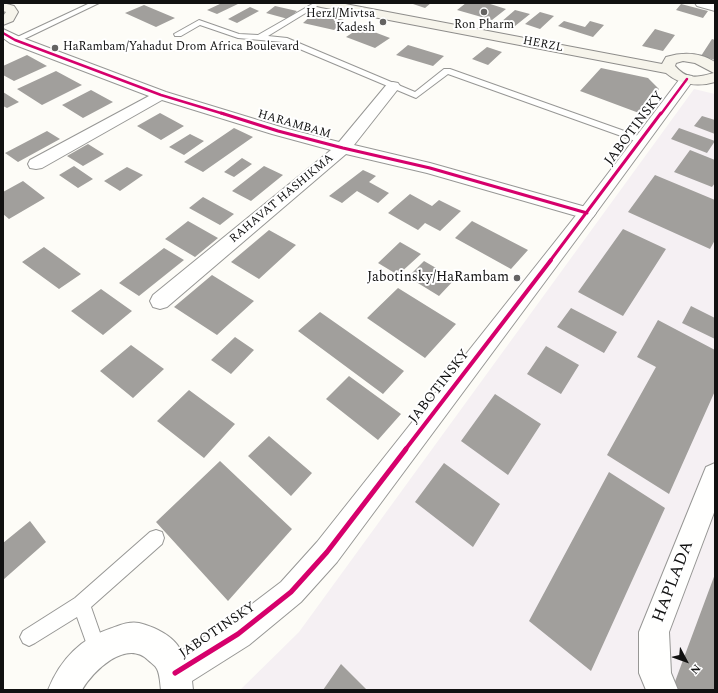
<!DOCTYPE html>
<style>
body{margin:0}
#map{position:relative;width:718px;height:693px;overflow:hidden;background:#fdfcf7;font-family:Spectral,serif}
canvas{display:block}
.frame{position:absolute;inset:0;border:4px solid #111;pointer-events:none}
.north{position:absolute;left:666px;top:641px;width:40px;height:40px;-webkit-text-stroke:3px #fff;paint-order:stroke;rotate:131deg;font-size:11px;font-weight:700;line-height:16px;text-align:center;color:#111}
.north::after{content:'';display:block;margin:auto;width:14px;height:18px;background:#111;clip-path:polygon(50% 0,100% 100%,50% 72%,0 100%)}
</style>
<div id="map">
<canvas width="718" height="693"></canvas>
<div class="frame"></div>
<div class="north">N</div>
</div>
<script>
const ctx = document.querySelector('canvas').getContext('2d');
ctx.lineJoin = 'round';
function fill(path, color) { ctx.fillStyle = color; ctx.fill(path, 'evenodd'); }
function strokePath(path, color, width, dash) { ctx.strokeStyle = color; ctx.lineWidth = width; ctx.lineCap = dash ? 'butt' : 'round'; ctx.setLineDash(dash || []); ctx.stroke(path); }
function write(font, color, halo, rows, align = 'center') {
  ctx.font = font + ' Spectral,serif'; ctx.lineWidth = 4; ctx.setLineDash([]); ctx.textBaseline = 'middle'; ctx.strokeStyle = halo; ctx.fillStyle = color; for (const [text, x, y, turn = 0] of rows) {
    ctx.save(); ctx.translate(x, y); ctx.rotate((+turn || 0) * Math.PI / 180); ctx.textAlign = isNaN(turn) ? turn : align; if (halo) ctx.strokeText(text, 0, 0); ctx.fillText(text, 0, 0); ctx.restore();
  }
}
const industrial = new Path2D(`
 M694,89L715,94V690H240L299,632Z`);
const building = new Path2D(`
 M222,3H240L217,14L207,10Z
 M410,3H431L425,8Z
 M466,3H487L506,9L492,20L457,10Z
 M681,4L708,11L703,18L676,10Z
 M144,5L175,18L156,27L125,13Z
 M275,6L297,11L288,19L266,13Z
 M250,7L259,11L237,23L228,19Z
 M515,10L530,14L515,26L501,22Z
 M540,12L554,16L540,29L525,24Z
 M314,13L344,20L334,30L303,23Z
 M564,21L585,27L590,21L604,25L593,37L558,26Z
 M361,27L390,38L375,48L346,37Z
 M655,29L675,35L663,51L642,46Z
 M712,39L715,40V60L701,56Z
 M408,45L444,56L433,66L396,55Z
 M487,47L502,52L488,65L472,59Z
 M27,55L47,66L14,81L3,75V66Z
 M601,68L648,78L659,89L639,113L580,91Z
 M56,71L82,85L42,105L17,89Z
 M91,90L113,102L83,118L62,105Z
 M3,92L19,102L7,108L3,106Z
 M160,113L184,126L161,140L137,126Z
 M702,116L715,120V134L694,126Z
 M234,128L253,137L203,172L184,162Z
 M679,128L715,141L707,153L671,139Z
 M47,131L60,139L18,162L5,153Z
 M190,134L204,141L184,155L169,147Z
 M88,144L104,154L83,166L67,156Z
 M690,150L715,160V183L712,187L674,172Z
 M242,158L252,164L234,177L224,172Z
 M74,166L93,179L78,188L59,175Z
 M264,166L283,175L251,201L232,191Z
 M127,167L143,175L120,191L104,181Z
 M363,170L376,176L369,182L389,193L378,203L357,191L342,203L329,196Z
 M655,175L715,200V240L710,249L628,212Z
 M23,181L45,198L9,219L3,214V192Z
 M410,194L432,206L439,200L461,211L440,231L425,223L418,230L388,213Z
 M203,197L234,214L220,225L189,208Z
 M188,221L218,238L195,257L165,239Z
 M472,221L528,250L511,269L455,238Z
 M623,229L666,249L623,316L578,292Z
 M269,230L296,245L259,279L231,262Z
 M400,242L421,254L398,275L378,263Z
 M44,247L81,274L59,289L22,262Z
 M164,248L184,260L139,296L119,283Z
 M424,261L455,279L439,296L408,277Z
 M212,275L254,301L217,335L174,307Z
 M398,288L456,324L425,358L367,318Z
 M101,289L132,311L103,335L71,311Z
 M691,306L715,318V339L682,323Z
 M571,308L617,332L604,353L557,327Z
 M320,312L404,371L383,394L298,331Z
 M658,320L715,350V391L669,494L607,455L656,367L637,357Z
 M235,337L254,350L231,374L211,360Z
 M131,345L164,369L133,398L100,371Z
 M546,346L579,365L561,394L527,374Z
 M349,376L401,414L378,440L326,399Z
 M189,390L235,424L204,458L157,421Z
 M495,394L541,424L508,475L461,441Z
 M269,436L312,473L291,496L248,456Z
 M220,461L292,529L228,601L156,522Z
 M444,463L500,504L473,547L415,502Z
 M609,472L665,508L591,671L529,621Z
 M30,521L46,542L3,580V543Z
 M715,574V690H678L673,687Z
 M341,664L367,690H323Z`);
const service = new Path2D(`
 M90,3H99L18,42H15L11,40Z
 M314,3H322L268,36L287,38L415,92L444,69H450L644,138L646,140L641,143L638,142L448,74L416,98L283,42L238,38L200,25L181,36H175L174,34L199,20L239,34L258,35Z
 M156,530L162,532L164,538L162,544L91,607L106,650L103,656L97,659L91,656L77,617L35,643L29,646L23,643L20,637L23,631L75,598L150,532Z`);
const minor = new Path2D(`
 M695,3H715V11L697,6Z
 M3,29L20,37L166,92L284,128L339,142L388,83L393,82L398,83L400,86L398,89L354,145L430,163L593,209L596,213L593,217L587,219L427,173L346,154L167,307L160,309L153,307L150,301L153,295L331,150L272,134L162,100L42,168L36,169L30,168L28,164L30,160L149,96L10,43L3,38Z
 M715,463V510L669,632L671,673L678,690H646L639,673V632L706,467Z`);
const tertiary = new Path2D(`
 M687,75L692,76L694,79L593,217L337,562L301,602L249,645L192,681L193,690H161C160,683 160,675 157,669C155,665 151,663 148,660C126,639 93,671 82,690H48C60,660 81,638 112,628C120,625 130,621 139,623C144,624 149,626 154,628C165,633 176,640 181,651L227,623L281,582L317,542L581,209L682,76Z`);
const secondary = new Path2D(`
 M3,3L14,6L18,12L13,21L3,25V16L6,12L3,11Z
 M315,3H340L662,64L666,57C683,52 699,52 715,62V82C698,87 680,85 666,73L321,7L317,6ZM683,61L695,63L714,73C698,77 688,81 675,66L676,63Z`);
const cyclewayFar3 = new Path2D(`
 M3,33L15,40L161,95L224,114
 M661,114L687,79`);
const cyclewayFar2 = new Path2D(`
 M221,113L278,131L343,148L430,168L587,213
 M550,261L661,113`);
const cyclewayFar1 = new Path2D(`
 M405,450L551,260`);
const cycleway = new Path2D(`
 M175,673L238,634L291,592L327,552L406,449`);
const markers = [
 [484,12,4,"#646362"],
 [383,22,4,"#646362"],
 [55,48,4,"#646362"],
 [517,278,4,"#646362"]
];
const farPoinames = [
 ["Herzl/Mivtsa",375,15],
 ["Kadesh",375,29],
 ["Ron Pharm",484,26,"center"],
 ["HaRambam/Yahadut Drom Africa Boulevard",63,48,"left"]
];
const farStreetnames = [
 ["HERZL",543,45,11],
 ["HARAMBAM",294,125,16],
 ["RAHAVAT HASHIKMA",282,199,-40]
];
const streetNames = [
 ["JABOTINSKY",635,129,-53],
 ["JABOTINSKY",440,387,-52],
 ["JABOTINSKY",218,631,-34]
];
const poiNames = [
 ["Jabotinsky/HaRambam",509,278]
];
const nearStreetnames = [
 ["HAPLADA",674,582,-69]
];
fill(industrial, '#f5f0f3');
fill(building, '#a19f9c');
strokePath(service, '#979795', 2);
strokePath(minor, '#979795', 2);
strokePath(tertiary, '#979795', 2);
strokePath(secondary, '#8e8d8b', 2);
fill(service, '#fffffe');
fill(minor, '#fffffe');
fill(tertiary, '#fffffe');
fill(secondary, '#f6f4eb');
strokePath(cyclewayFar3, '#d6006c', 2.5);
strokePath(cyclewayFar2, '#d6006c', 3);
strokePath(cyclewayFar1, '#d6006c', 4);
strokePath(cycleway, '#d6006c', 5);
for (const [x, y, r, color] of markers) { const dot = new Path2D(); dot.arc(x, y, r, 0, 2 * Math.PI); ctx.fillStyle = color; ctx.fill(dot); strokePath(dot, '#fff', 1.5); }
write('12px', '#111', '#fff', farPoinames, 'right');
write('12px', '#111', '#fff', farStreetnames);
write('14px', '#111', '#fff', streetNames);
write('14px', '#111', '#fff', poiNames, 'right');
write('17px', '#111', '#fff', nearStreetnames);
</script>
